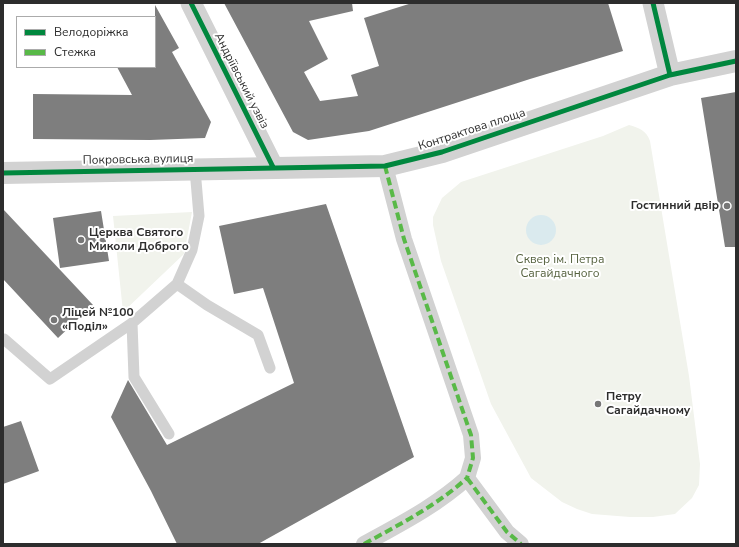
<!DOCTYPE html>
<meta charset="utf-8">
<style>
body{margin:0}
#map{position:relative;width:739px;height:547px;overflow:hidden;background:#fff;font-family:"Nunito Sans",sans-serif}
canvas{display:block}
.frame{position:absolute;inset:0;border:4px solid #2d2d2d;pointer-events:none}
.legend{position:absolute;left:16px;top:16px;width:140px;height:52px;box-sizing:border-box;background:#fff;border:1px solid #ababab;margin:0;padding:5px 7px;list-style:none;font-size:12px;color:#2d2d2d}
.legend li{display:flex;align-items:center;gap:8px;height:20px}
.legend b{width:20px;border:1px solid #ababab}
</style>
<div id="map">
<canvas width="739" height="547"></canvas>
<div class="frame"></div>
<ul class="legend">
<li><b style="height:5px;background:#00873e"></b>Велодоріжка</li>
<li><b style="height:5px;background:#58b947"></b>Стежка</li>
</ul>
</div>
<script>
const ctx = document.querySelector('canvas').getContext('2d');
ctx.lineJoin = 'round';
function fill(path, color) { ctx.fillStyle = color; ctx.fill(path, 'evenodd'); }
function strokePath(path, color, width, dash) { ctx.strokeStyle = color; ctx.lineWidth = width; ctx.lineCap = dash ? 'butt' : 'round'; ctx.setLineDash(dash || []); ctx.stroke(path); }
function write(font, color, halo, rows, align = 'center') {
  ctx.font = font + ' "Nunito Sans",sans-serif'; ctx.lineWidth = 4; ctx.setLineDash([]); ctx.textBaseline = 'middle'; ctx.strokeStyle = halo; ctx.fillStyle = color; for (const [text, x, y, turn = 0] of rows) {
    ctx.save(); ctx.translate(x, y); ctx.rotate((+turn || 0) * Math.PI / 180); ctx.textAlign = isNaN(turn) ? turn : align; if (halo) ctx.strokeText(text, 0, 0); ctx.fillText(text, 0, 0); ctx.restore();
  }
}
const green = new Path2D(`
 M629,125C639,128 646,130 650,141L689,376L700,464L699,485L692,498L675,514L653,517H630L592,514L577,509L562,502L531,478L491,404L441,261L433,225V217L442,198L461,182L603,136Z
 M192,212L184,254L123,312L113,216Z`);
const water = new Path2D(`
 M526 230a15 15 0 1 1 30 0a15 15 0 1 1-30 0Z`);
const building = new Path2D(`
 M224,3H352L353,11L309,21L328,59L304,72L320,101L358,96L351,75L379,66L364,18L412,3H608L623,51L530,79L369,131L308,140L293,132Z
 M155,5L179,48L172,52L211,122L205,138L150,140L33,139V94L132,95L117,67H155Z
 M736,92V247H725L701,98Z
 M326,204L414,457L258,544H177L151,491L111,417L128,380L167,445L294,383L263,288L234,294L219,226Z
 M3,209L93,305L58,338L3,279Z
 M101,211L109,261L60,268L53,218Z
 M21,421L39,471L3,484V427Z`);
const service = new Path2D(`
 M195,169L199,216L192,250L177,284L207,305L258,335L270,368
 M132,323L134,377L169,434
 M4,339L50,379L132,323L177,284`);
const pedestrian = new Path2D(`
 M385,166L404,239L471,435L473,458L467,478
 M467,478L507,532L521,544
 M364,544C400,524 436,506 467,478`);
const minor = new Path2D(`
 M191,3L273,167
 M653,3L670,75`);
const tertiary = new Path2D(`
 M3,173L385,166L442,152L670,75L736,61`);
const quiet = new Path2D(`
 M385,166L404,239L471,435L473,458L467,478
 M467,478L507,532L521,544
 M364,544C400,524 436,506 467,478`);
const cycleway = new Path2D(`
 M191,3L273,167
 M653,3L670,75
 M3,173L385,166L442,152L670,75L736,61`);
const markers = [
 [727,206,4,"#767676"],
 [81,240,4,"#767676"],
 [54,320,4,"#767676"],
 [598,404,4,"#767676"]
];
const streetNames = [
 ["Андріївський узвіз",241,81,63],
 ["Контрактова площа",472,130,-18],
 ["Покровська вулиця",138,160,-1]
];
const poiNames = [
 ["Гостинний двір",719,206,"right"],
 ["Церква Святого",89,233],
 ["Миколи Доброго",89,247],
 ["Ліцей №100",62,313],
 ["«Поділ»",62,327],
 ["Петру",606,397],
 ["Сагайдачному",606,411]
];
const parkNames = [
 ["Сквер ім. Петра",560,260],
 ["Сагайдачного",560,274]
];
fill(green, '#f1f3ec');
fill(water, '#daeaee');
fill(building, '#7e7e7e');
strokePath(service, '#d2d2d2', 11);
strokePath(pedestrian, '#d2d2d2', 16);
strokePath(minor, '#d2d2d2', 21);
strokePath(tertiary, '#d2d2d2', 22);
strokePath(quiet, '#58b947', 4, [8, 4]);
strokePath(cycleway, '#00873e', 5);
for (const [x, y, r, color] of markers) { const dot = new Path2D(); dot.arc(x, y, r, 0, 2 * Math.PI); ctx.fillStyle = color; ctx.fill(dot); strokePath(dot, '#fff', 1.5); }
write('12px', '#2d2d2d', '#fff', streetNames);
write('bold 12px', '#2d2d2d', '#fff', poiNames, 'left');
write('12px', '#576340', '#fff', parkNames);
</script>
